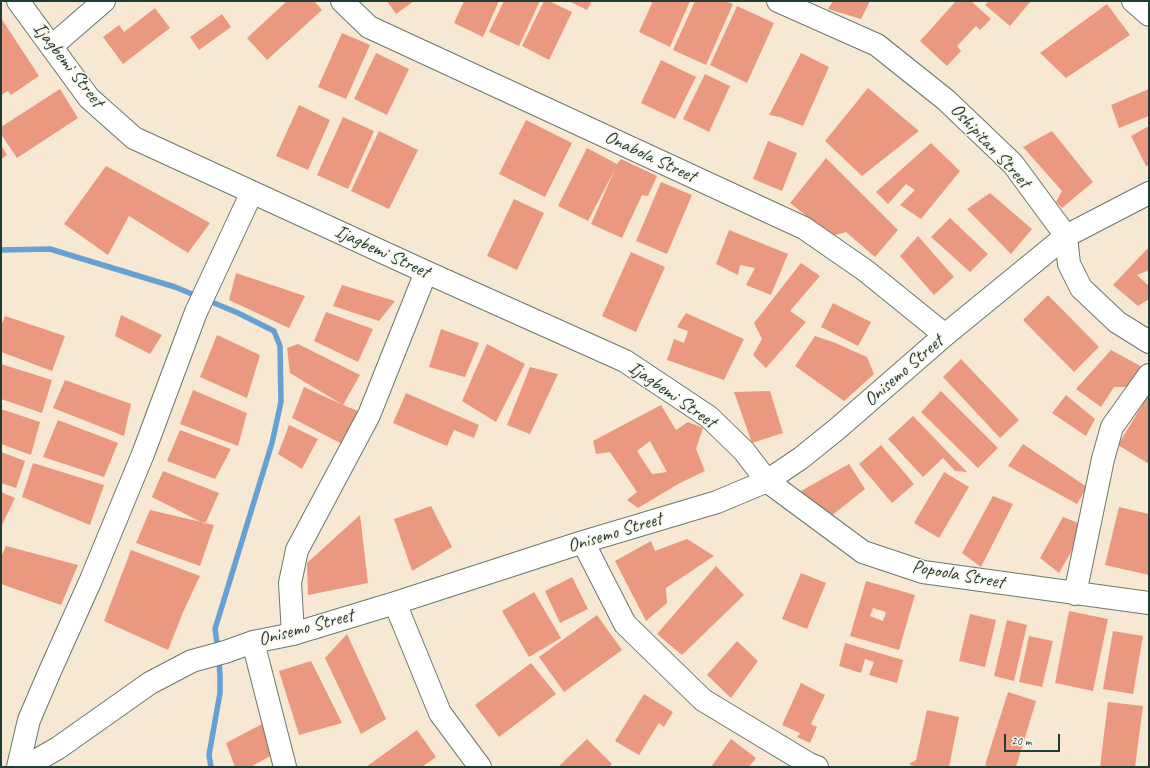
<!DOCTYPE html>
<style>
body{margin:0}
#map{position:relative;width:1150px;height:768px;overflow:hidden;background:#f6e8d2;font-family:Caveat,sans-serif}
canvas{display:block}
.frame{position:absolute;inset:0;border:2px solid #1f3d34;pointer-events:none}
.scale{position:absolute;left:1004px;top:734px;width:56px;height:18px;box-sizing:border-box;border:2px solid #1f3d34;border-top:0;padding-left:5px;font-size:12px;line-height:14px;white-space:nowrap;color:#1f3d34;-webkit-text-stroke:3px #fbf7ec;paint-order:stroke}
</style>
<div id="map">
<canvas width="1150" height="768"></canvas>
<div class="frame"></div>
<div class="scale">20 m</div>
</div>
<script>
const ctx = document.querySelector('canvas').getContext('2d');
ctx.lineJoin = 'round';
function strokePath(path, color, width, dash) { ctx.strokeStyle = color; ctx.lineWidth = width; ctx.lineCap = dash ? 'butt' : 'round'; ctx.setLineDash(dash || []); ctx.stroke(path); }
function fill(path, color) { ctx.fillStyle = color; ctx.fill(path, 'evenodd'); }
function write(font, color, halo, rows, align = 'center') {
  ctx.font = font + ' Caveat,sans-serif'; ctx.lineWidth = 3; ctx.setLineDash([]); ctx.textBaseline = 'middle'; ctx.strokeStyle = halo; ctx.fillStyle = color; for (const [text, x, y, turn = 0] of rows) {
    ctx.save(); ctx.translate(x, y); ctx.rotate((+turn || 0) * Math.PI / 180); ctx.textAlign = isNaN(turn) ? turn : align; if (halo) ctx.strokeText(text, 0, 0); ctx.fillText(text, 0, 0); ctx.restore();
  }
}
const stream = new Path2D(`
 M1,250L50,249L175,287L199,297
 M207,300L238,313L274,331L280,346L281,402L272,443L215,629L218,650
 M211,767L209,755L220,693V677L219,659`);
const building = new Path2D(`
 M287,1H314L322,10L267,60L247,38Z
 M387,1H414L396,14Z
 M464,1H499L483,37L454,23Z
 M504,1H540L519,46L489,32Z
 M544,1H549L572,12L549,60L522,46Z
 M569,1H592L587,10Z
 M653,1H690L670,47L639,32Z
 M695,1H725L733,4L706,65L673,50Z
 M833,1H870L861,19L828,9Z
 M956,1H971L991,19L980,30L976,26L957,46L961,51L947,66L920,41Z
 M989,1H1031L1010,26L985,5Z
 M1107,4L1130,35L1066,78L1040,53Z
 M737,6L774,23L747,83L710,65Z
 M155,8L170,28L123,64L103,37L119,25L124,32Z
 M222,14L231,27L199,50L190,37Z
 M1,18L39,76L11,95L8,91L1,95Z
 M342,33L370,45L346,99L318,87Z
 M376,53L409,69L387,115L354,99Z
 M801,53L829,67L803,126L780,117L769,115Z
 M661,60L696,77L675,119L641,103Z
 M705,74L730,86L709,132L683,119Z
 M868,88L919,131L862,176L825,141Z
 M60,89L78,118L17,158L1,134V127Z
 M1149,89V116L1119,128L1111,105Z
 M299,105L330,120L308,170L276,156Z
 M343,117L374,131L348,189L317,175Z
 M526,120L572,143L545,197L499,174Z
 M1149,126V165L1146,166L1131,136Z
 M379,131L418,150L389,209L351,191Z
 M1052,131L1093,182L1062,208L1056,202L1062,191L1023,147Z
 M768,141L797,153L782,191L753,179Z
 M931,143L960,171L921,219L900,205L915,190L906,184L888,204L876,192Z
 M1,145L7,155L1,159Z
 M587,148L617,164L621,159L657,176L648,196L642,195L622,238L591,224L615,169L588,221L558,206Z
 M826,158L898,230L875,257L846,232L832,236L790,203Z
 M106,166L210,223L188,253L129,216L108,255L64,224Z
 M661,182L692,195L667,254L636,241Z
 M990,193L1032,229L1011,254L967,209Z
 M514,199L544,213L517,270L487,256Z
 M950,218L988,254L970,272L931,237Z
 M729,230L788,254L771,295L746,285L755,268L740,265L738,275L716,264Z
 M918,236L954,277L934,295L900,256Z
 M1149,247V272L1147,271L1137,275L1149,286V299L1138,306L1113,285Z
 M631,252L665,267L636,332L602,316Z
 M801,263L820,276L790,311L806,322L766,368L753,355L762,339L754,323Z
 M236,273L305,296L289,328L229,300Z
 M342,285L395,301L379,321L333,306Z
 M1048,295L1099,347L1074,372L1023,320Z
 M833,303L871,322L858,346L821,327Z
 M326,312L373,329L358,362L314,341Z
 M686,313L744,339L724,380L667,360L674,339L684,343L688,331L677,327Z
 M121,315L162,335L150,354L115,336Z
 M5,316L65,336L52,371L1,352V327Z
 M441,329L479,343L465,377L429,367Z
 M217,335L260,355L247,398L200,377Z
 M815,336L833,342L867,357L874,374L844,401L795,366Z
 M298,344L360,375L343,405L358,411L342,444L292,418L304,387L343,405L290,373L287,348Z
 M487,344L525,364L496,422L462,401Z
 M1111,350L1146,369L1129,387H1114L1101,407L1076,389Z
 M961,359L1019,420L1000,438L943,377Z
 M1,364L52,380L42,413L1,399Z
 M530,367L558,374L530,434L507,425Z
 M65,380L131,404L124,436L53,408Z
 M193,390L247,413L238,446L180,424Z
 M770,391L783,433L752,443L734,392Z
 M941,391L998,448L978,468L921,412Z
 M406,393L479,425L474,438L454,430L447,446L393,423Z
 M1149,394V464L1118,445Z
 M1066,395L1095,419L1086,436L1052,413Z
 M661,405L676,430L688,422L703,428L696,449L705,471L680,483L638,508L627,500L637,492L610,452L596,454L593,441ZM650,441L667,472L652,474L637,451Z
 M1,409L40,422L31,455L1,444Z
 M913,416L967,472L955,471L943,458L923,477L888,439Z
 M58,420L118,443L104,477L43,457Z
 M289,425L318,439L302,469L278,454Z
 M180,430L231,449L215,479L167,461Z
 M1023,444L1087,487L1077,504L1008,466Z
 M881,445L914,484L892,503L859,464Z
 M1,452L25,461L16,488L1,483Z
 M33,463L104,485L90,525L22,497Z
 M849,464L865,489L830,517L801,491Z
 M163,471L219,493L205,524L152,497Z
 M944,472L969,487L939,538L914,523Z
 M1,492L15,498L1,527Z
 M993,496L1013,504L981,567L962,553Z
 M431,506L452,547L412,571L394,519Z
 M1119,507L1149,514V575L1105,565Z
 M150,510L214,525L200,566L136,543Z
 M360,515L368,583L308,595L307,563Z
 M1063,517L1086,526L1059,573L1040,558Z
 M687,539L714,556L666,588L667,603L646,621L615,561L651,541L655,551Z
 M6,546L78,565L61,605L1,584V557Z
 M131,550L200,576L184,610L168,650L104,621Z
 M716,566L744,595L682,655L657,634Z
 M801,573L826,583L807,629L782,619Z
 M572,577L588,609L560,623L545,591Z
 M866,581L915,595L899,650L850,636ZM873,608L886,612L883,621L870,616Z
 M534,592L561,638L529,657L502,611Z
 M1069,611L1108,619L1093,691L1055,683Z
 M970,614L996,620L985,667L959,661Z
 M597,615L622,650L564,692L539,657Z
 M1007,620L1027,625L1014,681L994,676Z
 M1113,631L1143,636L1133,694L1103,689Z
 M347,634L386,719L361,734L325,658Z
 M1029,636L1053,641L1042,687L1019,682Z
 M737,641L758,661L731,698L707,675Z
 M845,643L903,660L897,683L869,675L874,662L865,659L861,673L839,666Z
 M311,661L342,723L299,735L279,671Z
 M531,663L556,694L499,737L475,705Z
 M801,683L825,695L811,724L817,727L810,743L797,737L800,733L782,725Z
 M1008,692L1036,701L1016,767H990L985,765Z
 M644,694L673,712L664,727L659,723L639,755L615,741Z
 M1108,702L1143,706L1135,767H1100Z
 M927,710L959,717L949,767H916L909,764L916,760Z
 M262,724L276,753L250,767H235L226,743Z
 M417,730L436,757L422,767H366Z
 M587,739L612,764L609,767H558Z
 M731,739L756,758L749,767H711Z`);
const minor = new Path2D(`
 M18,1L89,98L134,138L426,272L625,361L709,417L744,451L767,481L863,552L923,572L1149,603
 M342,1L369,27L804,228L866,271L945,335
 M778,1L877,45L946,100L1013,164L1066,236L1069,264L1081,288L1117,322L1149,342
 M1133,1L1149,15
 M52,46L104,1
 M583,542L625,624L703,700L809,764L817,767
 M1075,594L1103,459L1112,427L1149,375
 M395,603L440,713L480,767
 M293,634L290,583L297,550L369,415L426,272
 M253,642L285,767
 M18,767L29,720L50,671L90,582L143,454L196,312L252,192
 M25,767L58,748L150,683L192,661L225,652L253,642L293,634L395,603L583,542L717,502L767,481L801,458L837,429L945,335L1066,236L1149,193`);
const streetNames = [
 ["Ijagbemi Street",68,65,52],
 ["Oshipitan Street",990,146,47],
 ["Onabola Street",650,157,25],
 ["Ijagbemi Street",382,252,25],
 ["Onisemo Street",904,371,-41],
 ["Ijagbemi Street",672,395,35],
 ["Onisemo Street",615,533,-17],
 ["Popoola Street",958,575,10],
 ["Onisemo Street",306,628,-15]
];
strokePath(stream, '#66a1d6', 5.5);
fill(building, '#ea9980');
strokePath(minor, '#6a796b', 24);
strokePath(minor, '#fff', 22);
write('19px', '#1f3d34', '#fbf7ec', streetNames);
</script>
